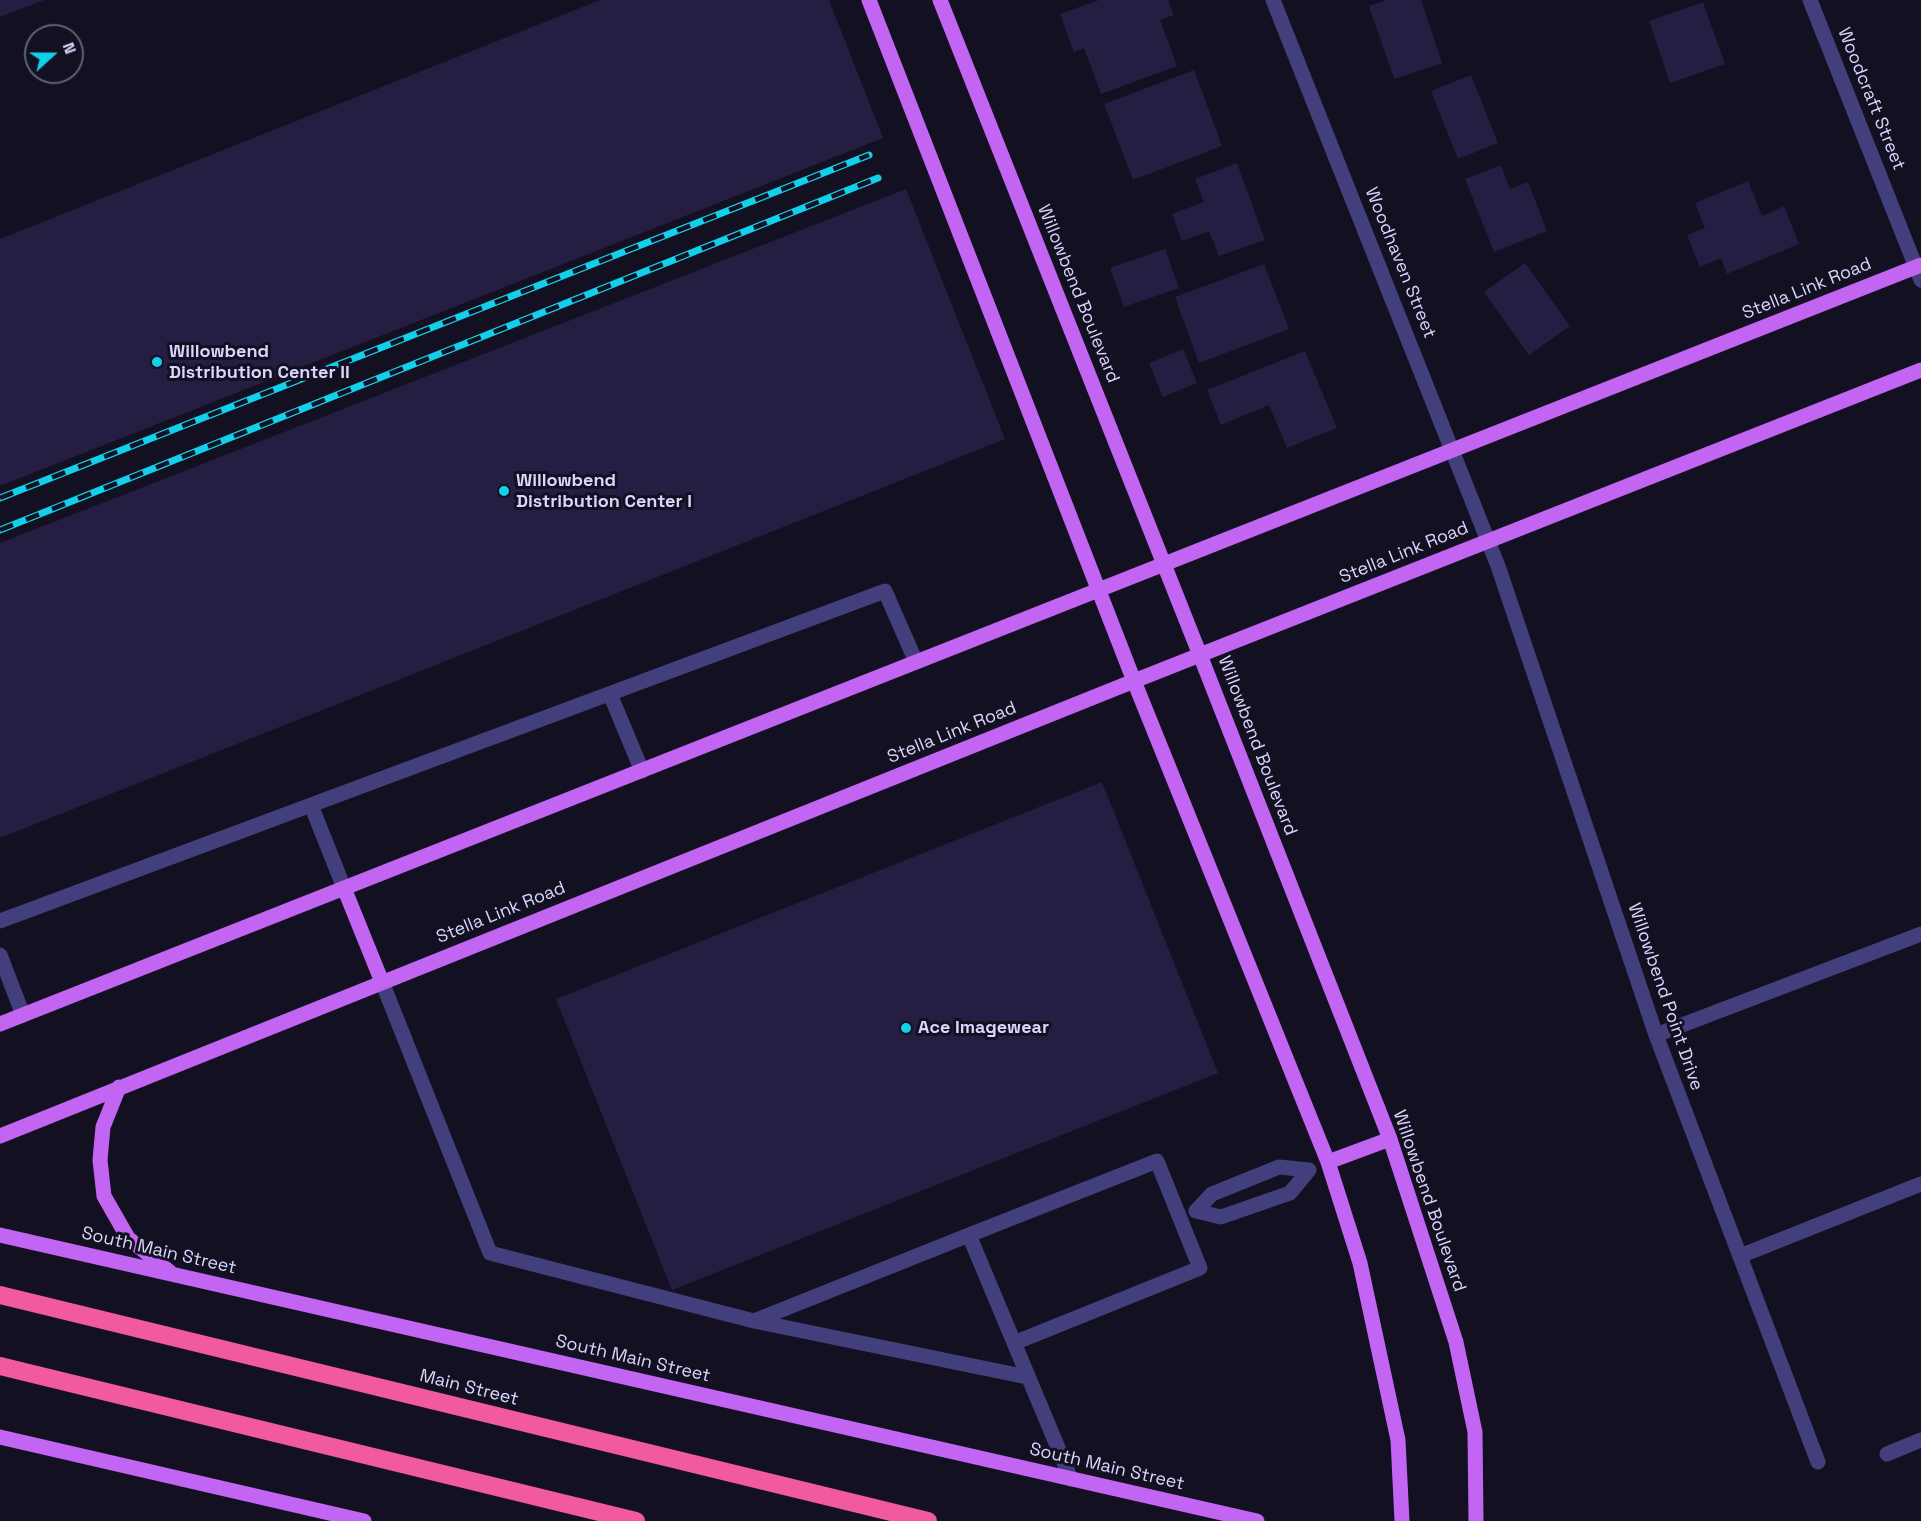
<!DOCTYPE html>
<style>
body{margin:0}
#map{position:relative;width:1921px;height:1521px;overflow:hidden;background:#131022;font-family:"Space Grotesk",sans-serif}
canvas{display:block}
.north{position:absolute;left:24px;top:24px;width:60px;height:60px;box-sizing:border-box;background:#131022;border:2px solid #635f79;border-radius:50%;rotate:69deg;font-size:16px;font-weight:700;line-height:24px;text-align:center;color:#dad5fc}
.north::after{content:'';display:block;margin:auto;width:21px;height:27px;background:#13cfe9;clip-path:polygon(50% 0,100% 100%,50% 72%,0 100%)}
</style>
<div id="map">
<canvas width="1921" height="1521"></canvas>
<div class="north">N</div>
</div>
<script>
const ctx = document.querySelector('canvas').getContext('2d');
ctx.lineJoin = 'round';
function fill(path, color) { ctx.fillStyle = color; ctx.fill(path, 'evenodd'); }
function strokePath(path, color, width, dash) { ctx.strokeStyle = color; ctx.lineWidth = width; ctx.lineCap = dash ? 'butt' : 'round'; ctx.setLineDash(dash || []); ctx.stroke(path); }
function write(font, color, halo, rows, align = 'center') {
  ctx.font = font + ' "Space Grotesk",sans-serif'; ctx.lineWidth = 6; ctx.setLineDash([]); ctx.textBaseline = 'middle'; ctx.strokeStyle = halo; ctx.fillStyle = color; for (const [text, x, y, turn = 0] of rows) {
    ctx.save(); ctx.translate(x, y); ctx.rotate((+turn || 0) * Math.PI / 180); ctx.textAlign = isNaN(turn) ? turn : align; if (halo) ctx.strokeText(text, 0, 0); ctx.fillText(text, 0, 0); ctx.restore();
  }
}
const building = new Path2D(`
 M0,0H44L0,17Z
 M600,0H829L883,138L0,486V239Z
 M1099,0H1168L1174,15L1160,20L1177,66L1101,94L1084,48L1074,52L1060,14Z
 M1386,0H1421L1442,63L1394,79L1369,6Z
 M1703,2L1725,64L1670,83L1649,21Z
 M1194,70L1222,146L1133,180L1104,104Z
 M1471,75L1498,143L1458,159L1431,91Z
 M1237,163L1265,240L1219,256L1209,231L1182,241L1172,214L1204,202L1195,179Z
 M1501,165L1510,189L1528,182L1547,231L1494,252L1465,179Z
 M1748,181L1762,216L1784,206L1799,244L1727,274L1721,258L1700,267L1687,235L1705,228L1695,203Z
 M906,189L1005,439L0,838V543Z
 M1165,249L1179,288L1124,307L1110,268Z
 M1525,263L1570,326L1529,355L1484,292Z
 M1264,264L1289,329L1199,363L1175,297Z
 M1183,349L1197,383L1163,397L1149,363Z
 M1305,351L1337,428L1287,448L1269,405L1221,425L1207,390Z
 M1102,782L1218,1073L672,1290L556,999Z`);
const minor = new Path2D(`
 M1273,0L1498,566L1656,1035L1818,1462
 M1810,0L1921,280
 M610,694L642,771
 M311,805L344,888
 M0,921L885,591L916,662
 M0,955L23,1015
 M382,982L490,1253L754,1321
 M1656,1035L1921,934
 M1279,1167L1309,1170L1290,1193L1221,1217L1196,1211L1212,1194Z
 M969,1235L1157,1161L1200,1268L1014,1343
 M1740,1256L1921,1184
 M1027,1377L754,1321L969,1235L1071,1479
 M1887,1454L1921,1440`);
const major = new Path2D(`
 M869,0L1134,681L1328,1162L1360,1263L1398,1440L1402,1521
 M940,0L1200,655L1390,1139L1456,1342L1475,1432L1476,1521
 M344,888L382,982
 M0,1024L1921,265
 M119,1087L103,1127L100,1160L104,1196L128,1238L170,1272
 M0,1136L1134,681L1921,370
 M1328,1162L1390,1139
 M0,1235L1257,1521
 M0,1437L364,1521`);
const highway = new Path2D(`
 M0,1295L928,1521
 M0,1366L636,1521`);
const rail = new Path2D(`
 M0,498L869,155
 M0,530L878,178`);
const markers = [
 [157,362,6,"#13cfe9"],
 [504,491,6,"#13cfe9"],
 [906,1028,6,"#13cfe9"]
];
const streetNames = [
 ["Woodcraft Street",1871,99,68],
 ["Woodhaven Street",1400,263,68],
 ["Stella Link Road",1807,289,-22],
 ["Willowbend Boulevard",1078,294,68],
 ["Stella Link Road",1404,553,-22],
 ["Stella Link Road",952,733,-22],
 ["Willowbend Boulevard",1257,746,69],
 ["Stella Link Road",501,913,-22],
 ["Willowbend Point Drive",1665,997,71],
 ["Willowbend Boulevard",1429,1201,71],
 ["South Main Street",159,1251,13],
 ["South Main Street",633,1359,13],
 ["Main Street",469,1388,14],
 ["South Main Street",1107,1467,13]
];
const poiNames = [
 ["Willowbend",169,352],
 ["Distribution Center II",169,373],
 ["Willowbend",516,481],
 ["Distribution Center I",516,502],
 ["Ace Imagewear",918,1028]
];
fill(building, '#261d42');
strokePath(minor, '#433f7d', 15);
strokePath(major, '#c165f2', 15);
strokePath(highway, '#f15a9f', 18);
strokePath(rail, '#13cfe9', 7);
strokePath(rail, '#131022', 4.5, [14]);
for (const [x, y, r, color] of markers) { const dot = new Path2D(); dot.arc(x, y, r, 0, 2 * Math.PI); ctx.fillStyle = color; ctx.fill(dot); strokePath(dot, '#131022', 2); }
write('18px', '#dad5fc', '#131022', streetNames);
write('bold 18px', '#dad5fc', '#131022', poiNames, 'left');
</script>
